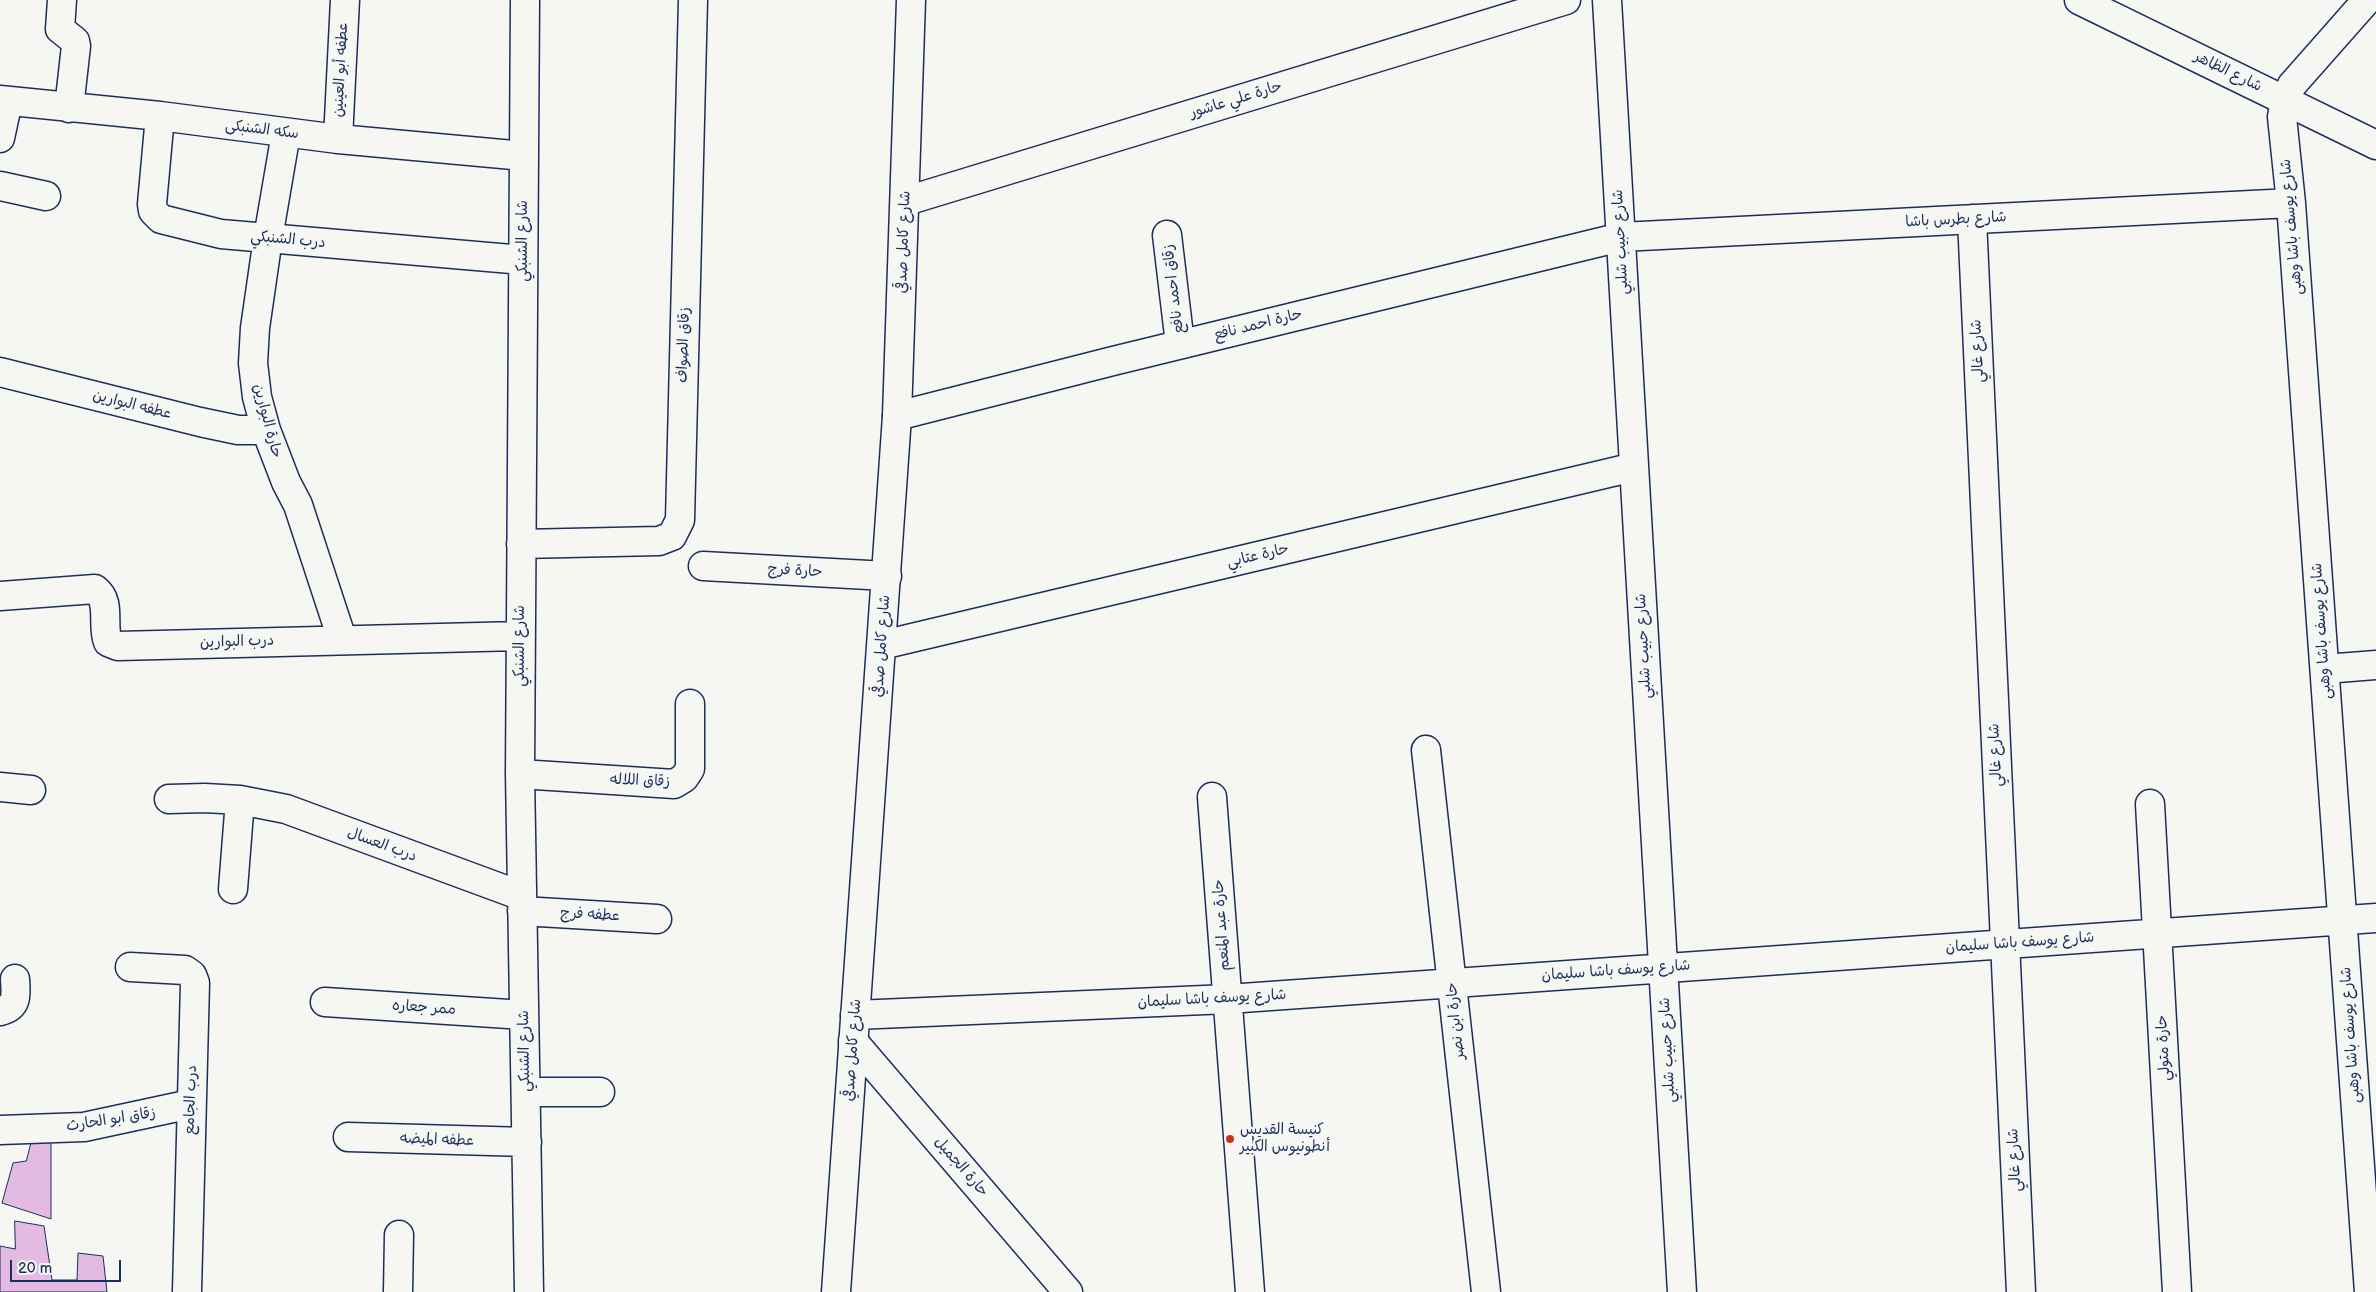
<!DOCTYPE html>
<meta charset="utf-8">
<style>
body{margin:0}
#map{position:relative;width:2376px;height:1292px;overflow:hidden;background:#f6f6f2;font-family:"Balsamiq Sans",sans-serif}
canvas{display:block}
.scale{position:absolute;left:10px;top:1260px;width:111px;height:22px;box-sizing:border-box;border:2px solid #1b2f5e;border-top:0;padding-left:6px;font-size:15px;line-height:18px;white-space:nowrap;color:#1b2f5e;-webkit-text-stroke:4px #f6f6f2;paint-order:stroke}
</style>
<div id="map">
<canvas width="2376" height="1292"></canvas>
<div class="scale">20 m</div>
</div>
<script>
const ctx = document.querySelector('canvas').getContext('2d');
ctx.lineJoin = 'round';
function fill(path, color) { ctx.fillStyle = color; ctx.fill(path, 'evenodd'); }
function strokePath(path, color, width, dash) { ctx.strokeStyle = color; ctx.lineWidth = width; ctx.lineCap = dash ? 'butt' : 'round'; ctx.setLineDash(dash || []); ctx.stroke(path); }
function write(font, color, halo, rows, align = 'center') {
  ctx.font = font + ' "Balsamiq Sans","Playpen Sans Arabic",sans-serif'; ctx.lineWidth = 4.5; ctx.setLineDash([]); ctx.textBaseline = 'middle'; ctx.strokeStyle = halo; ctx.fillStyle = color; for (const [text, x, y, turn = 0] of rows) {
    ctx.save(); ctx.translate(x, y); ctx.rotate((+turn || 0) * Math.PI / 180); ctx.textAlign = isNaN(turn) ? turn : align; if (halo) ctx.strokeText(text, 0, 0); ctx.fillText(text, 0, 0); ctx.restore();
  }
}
const building = new Path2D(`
 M33,1136L51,1140V1219L2,1203L13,1163L26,1161Z
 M15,1221L44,1226L52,1280H77L78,1253L103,1256L107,1292H0V1246L15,1249Z`);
const street = new Path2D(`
 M62,0L60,29L75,41L76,46L69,108
 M525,0L520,774L529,1292
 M1607,0L1682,1292
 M2367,0L2292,85L2285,100L2282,117L2291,203L2369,1292
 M0,100L160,116L338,139L524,156
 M160,116L152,204L153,211L161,219L221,234L523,260
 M286,133L268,238L255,328L253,363L257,397L266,430L286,482L298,505L342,639
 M0,138L8,101
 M338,139L345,0
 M0,186L46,196
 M906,201L1566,0
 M1972,219L2021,1292
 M1167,235L1180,344
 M0,372L200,422L238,430H266
 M897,416L1113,361L1621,237L2291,203
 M521,544L659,541L672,536L680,520L693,0
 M703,566L887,576
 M0,596L95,589C112,602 101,624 108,642L118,646L520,636
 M882,645L1634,467
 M2325,669L2376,665
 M1426,750L1486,1292
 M520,774L674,784L684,778L690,769V704
 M0,787L31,790
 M1212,797L1250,1292
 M169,799L205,798L240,800L286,809L522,896
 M2150,804L2177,1292
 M233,889L240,800
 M522,911L657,919
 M130,967L185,970L192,975L195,983L187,1291
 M325,1002L524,1015
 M0,1011C18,1007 16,995 15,979
 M855,1015L1228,999L2376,918
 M853,1041L1068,1292
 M526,1092H600
 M0,1130L84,1127L191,1104
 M348,1137L527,1142
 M398,1292L399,1235`);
const secondary = new Path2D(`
 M2079,0L2376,145
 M836,1292L897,416L911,0`);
const markers = [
 [1230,1139,5,"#c8321e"]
];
const streetNames = [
 ["عطفه أبو العينين",341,70,-87],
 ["شارع الظاهر",2228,72,26],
 ["حارة علي عاشور",1236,100,-17],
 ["سكه الشنبكى",262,130,7],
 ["شارع بطرس باشا",1956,220,-3],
 ["شارع يوسف باشا وهبى",2292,227,-95],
 ["درب الشنبكي",288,240,5],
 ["شارع الشنبكي",523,241,-90],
 ["شارع كامل صدقي",904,242,-88],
 ["شارع حبيب شلبي",1621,242,-93],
 ["زقاق احمد نافع",1174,289,-97],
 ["حارة احمد نافع",1258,325,-14],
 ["زقاق الصواف",684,345,-88],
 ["شارع غالي",1978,351,-93],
 ["عطفه البوارين",132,405,14],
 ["حارة البوارين",267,421,75],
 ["حارة عتابي",1258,556,-13],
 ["حارة فرج",795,571,3],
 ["شارع يوسف باشا وهبى",2322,631,-94],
 ["درب البوارين",237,642,-2],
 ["شارع الشنبكي",520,646,-90],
 ["شارع كامل صدقي",882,646,-86],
 ["شارع حبيب شلبي",1644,646,-93],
 ["شارع غالي",1996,755,-93],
 ["زقاق اللاله",640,781,2],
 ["درب العسال",382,845,20],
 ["عطفه فرج",590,915,3],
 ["حارة عبد المنعم",1222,925,-94],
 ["شارع يوسف باشا سليمان",2020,943,-4],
 ["شارع يوسف باشا سليمان",1616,971,-4],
 ["شارع يوسف باشا سليمان",1212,999,-3],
 ["ممر جعاره",424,1008,4],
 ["حارة ابن نصر",1456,1021,-96],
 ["شارع يوسف باشا وهبى",2351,1035,-94],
 ["حارة متولي",2164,1048,-93],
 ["شارع كامل صدقي",853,1050,-86],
 ["شارع حبيب شلبي",1668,1050,-93],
 ["شارع الشنبكي",525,1051,-91],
 ["درب الجامع",191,1100,-88],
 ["زقاق ابو الحارث",111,1120,-9],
 ["عطفه الميضه",437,1140,2],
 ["شارع غالي",2015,1160,-93],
 ["حارة الجميل",961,1167,49]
];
const poiNames = [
 ["كنيسة القديس",1240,1130],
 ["أنطونيوس الكبير",1240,1147]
];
fill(building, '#e3bae1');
strokePath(building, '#1b2f5e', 1);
strokePath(street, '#1b2f5e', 31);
strokePath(secondary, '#1b2f5e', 31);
strokePath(street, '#f6f6f2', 28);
strokePath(secondary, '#f6f6f2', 28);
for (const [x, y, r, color] of markers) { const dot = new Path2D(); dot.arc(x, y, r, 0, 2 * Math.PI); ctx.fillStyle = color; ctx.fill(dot); strokePath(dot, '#f6f6f2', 2); }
write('15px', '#1b2f5e', '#f6f6f2', streetNames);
write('15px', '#1b2f5e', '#f6f6f2', poiNames, 'left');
</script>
